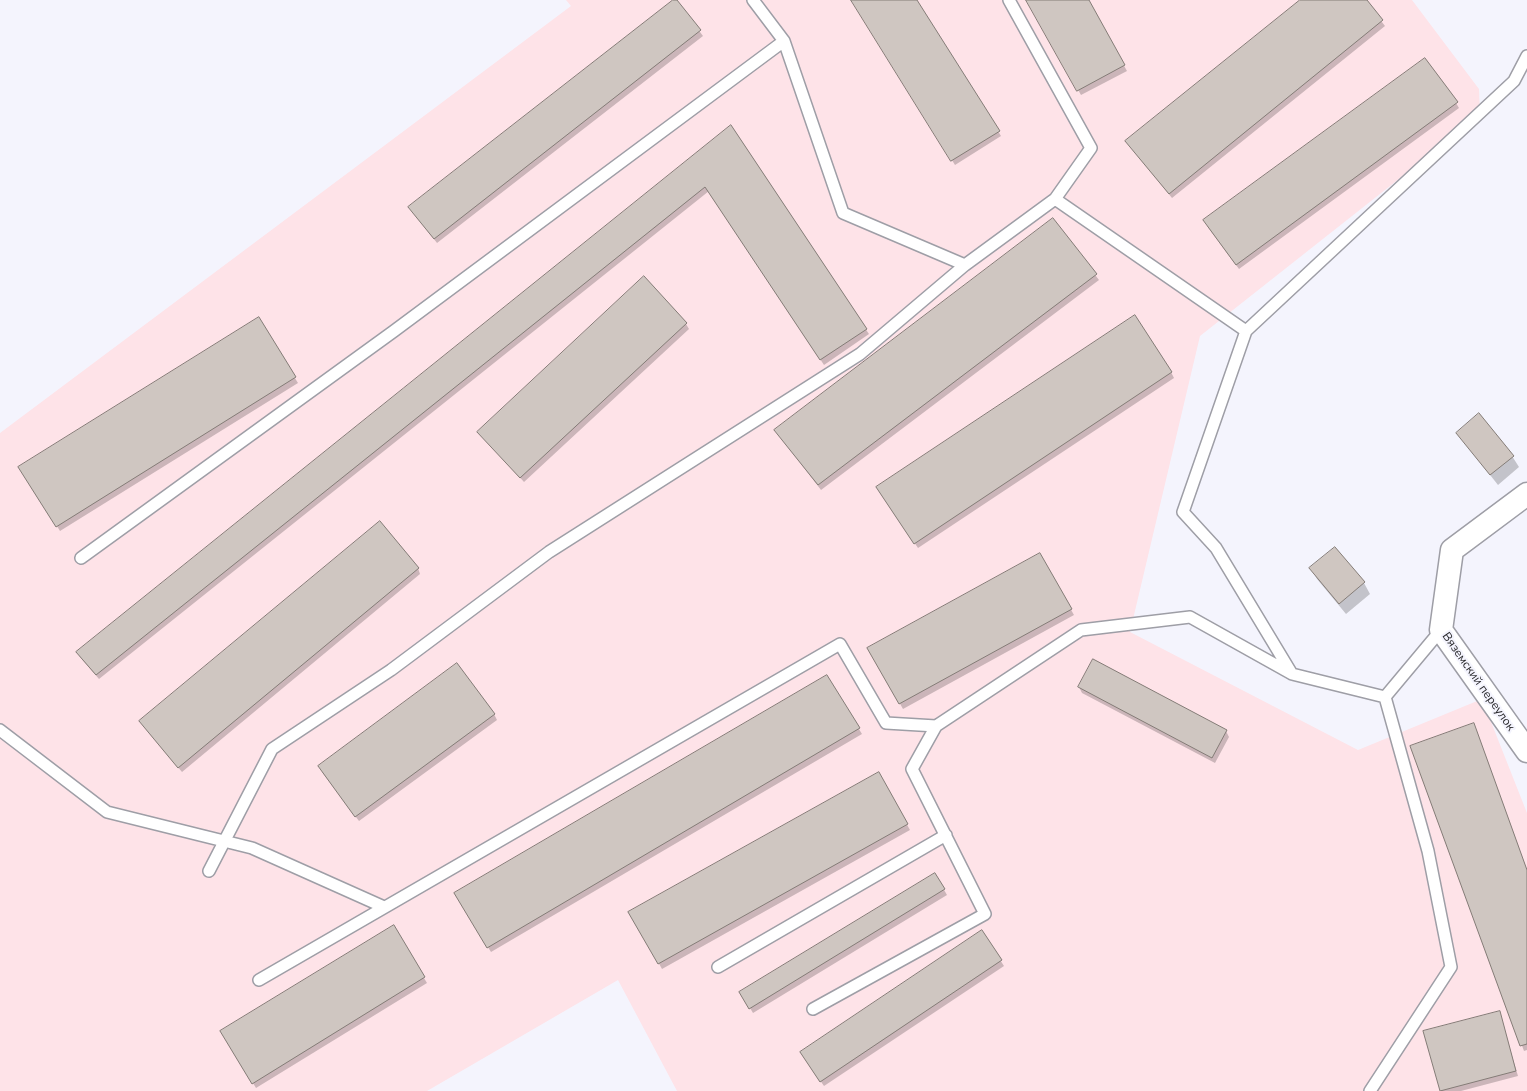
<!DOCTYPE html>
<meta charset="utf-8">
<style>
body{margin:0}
canvas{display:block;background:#f4f4fd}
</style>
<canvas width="1527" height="1091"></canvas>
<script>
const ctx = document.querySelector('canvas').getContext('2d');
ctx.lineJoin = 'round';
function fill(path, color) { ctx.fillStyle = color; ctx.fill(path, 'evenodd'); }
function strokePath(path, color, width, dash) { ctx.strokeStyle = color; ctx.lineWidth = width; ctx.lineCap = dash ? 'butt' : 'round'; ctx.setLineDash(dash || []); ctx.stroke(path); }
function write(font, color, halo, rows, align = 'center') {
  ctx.font = font + ' "Nunito Sans",sans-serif'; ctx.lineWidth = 4; ctx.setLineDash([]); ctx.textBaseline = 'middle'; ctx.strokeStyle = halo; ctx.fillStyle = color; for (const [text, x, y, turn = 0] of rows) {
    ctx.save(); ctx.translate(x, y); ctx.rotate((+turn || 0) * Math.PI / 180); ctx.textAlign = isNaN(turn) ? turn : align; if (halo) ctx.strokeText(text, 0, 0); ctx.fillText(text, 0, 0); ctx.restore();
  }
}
const industrial = new Path2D(`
 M566,0H1412L1479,89L1480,115L1200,336L1130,632L1358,750L1482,699L1527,813V1091H677L618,980L427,1091H0V433L571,6Z`);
const shadow = new Path2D(`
 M676,0L703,36L437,243L409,207Z
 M852,0H916L1001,136L955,165Z
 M1027,0H1087L1127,71L1081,95Z
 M1302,0H1365L1385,26L1172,198L1127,142Z
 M1456,103L1459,108L1239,269L1207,226Z
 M730,127L869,334L824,365L709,191L99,679L80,657L77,652Z
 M1053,220L1099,280L821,490L779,435Z
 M258,319L298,383L60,531L20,467Z
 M686,324L689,329L524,482L479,432Z
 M1171,372L1174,378L918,548L881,493Z
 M1457,433L1512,456L1519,467L1498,485Z
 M1040,555L1074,615L903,709L869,649Z
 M418,568L420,574L182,772L144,727Z
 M1311,568L1364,583L1370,594L1346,614L1317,579Z
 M1094,661L1226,731L1229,737L1215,763L1082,693L1079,687Z
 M826,676L862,734L491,952L455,894Z
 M494,714L497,720L359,821L322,772Z
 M1476,730L1527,870V1050L1524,1051L1412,746Z
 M878,773L910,830L662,969L630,912Z
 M935,874L947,895L753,1013L741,993Z
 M393,927L427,983L256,1088L222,1032Z
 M982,932L1004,966L824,1086L804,1057Z
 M1499,1012L1518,1076L1461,1091H1441L1425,1032Z`);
const building = new Path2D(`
 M673,0H677L701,30L434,239L408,207Z
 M851,0H917L1000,131L951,161Z
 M1026,0H1089L1125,65L1077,91Z
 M1300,0H1367L1383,20L1169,194L1125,141Z
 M1425,58L1458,102L1236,265L1203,220Z
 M731,125L867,329L820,360L705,187L96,675L76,652Z
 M1053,218L1097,274L818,485L774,430Z
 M644,276L687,323L520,478L477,432Z
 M1135,315L1172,372L914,544L876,487Z
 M259,317L296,377L56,527L18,467Z
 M1479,413L1514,456L1490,475L1456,433Z
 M380,521L419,568L178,768L139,721Z
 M1335,547L1365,582L1339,604L1309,568Z
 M1040,553L1072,609L899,704L867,648Z
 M1093,659L1227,730L1212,758L1078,687Z
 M457,663L495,714L355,817L318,766Z
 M827,675L860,728L487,948L454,893Z
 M1474,723L1527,870V1044L1520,1046L1410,746Z
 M879,772L908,824L658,964L628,912Z
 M935,873L945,889L749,1009L739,992Z
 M394,925L425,977L252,1084L220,1031Z
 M982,930L1002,960L820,1082L800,1052Z
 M1500,1011L1516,1071L1440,1091L1423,1031Z`);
const service = new Path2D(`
 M753,0L784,41
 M1055,199L1246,331L1514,81L1527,56
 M1246,331L1183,512L1216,548L1292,674L1385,697L1441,630
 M81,558L394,331L784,41L843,213L965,265
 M0,730L107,812L252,848L384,907
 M209,871L272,749L391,670L549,552L860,354L965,265L1055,199L1091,148L1009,0
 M718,967L946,835
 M259,980L840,644L886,723L936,726
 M813,1009L985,914L912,769L936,726L1081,630L1190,617L1292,674
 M1370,1091L1451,967L1428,851L1385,697`);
const minor = new Path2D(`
 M1527,494L1452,550L1441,630L1527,751`);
const streetNames = [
 ["Вяземский переулок",1478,682,55]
];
fill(industrial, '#fee3e8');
fill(shadow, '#0003');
fill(building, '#cfc6c1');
strokePath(building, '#847c77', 1);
strokePath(service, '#9e9ea6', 14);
strokePath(minor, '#9e9ea6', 25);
strokePath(service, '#fff', 11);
strokePath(minor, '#fff', 22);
write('12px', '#28282b', '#f4f4fd', streetNames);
</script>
